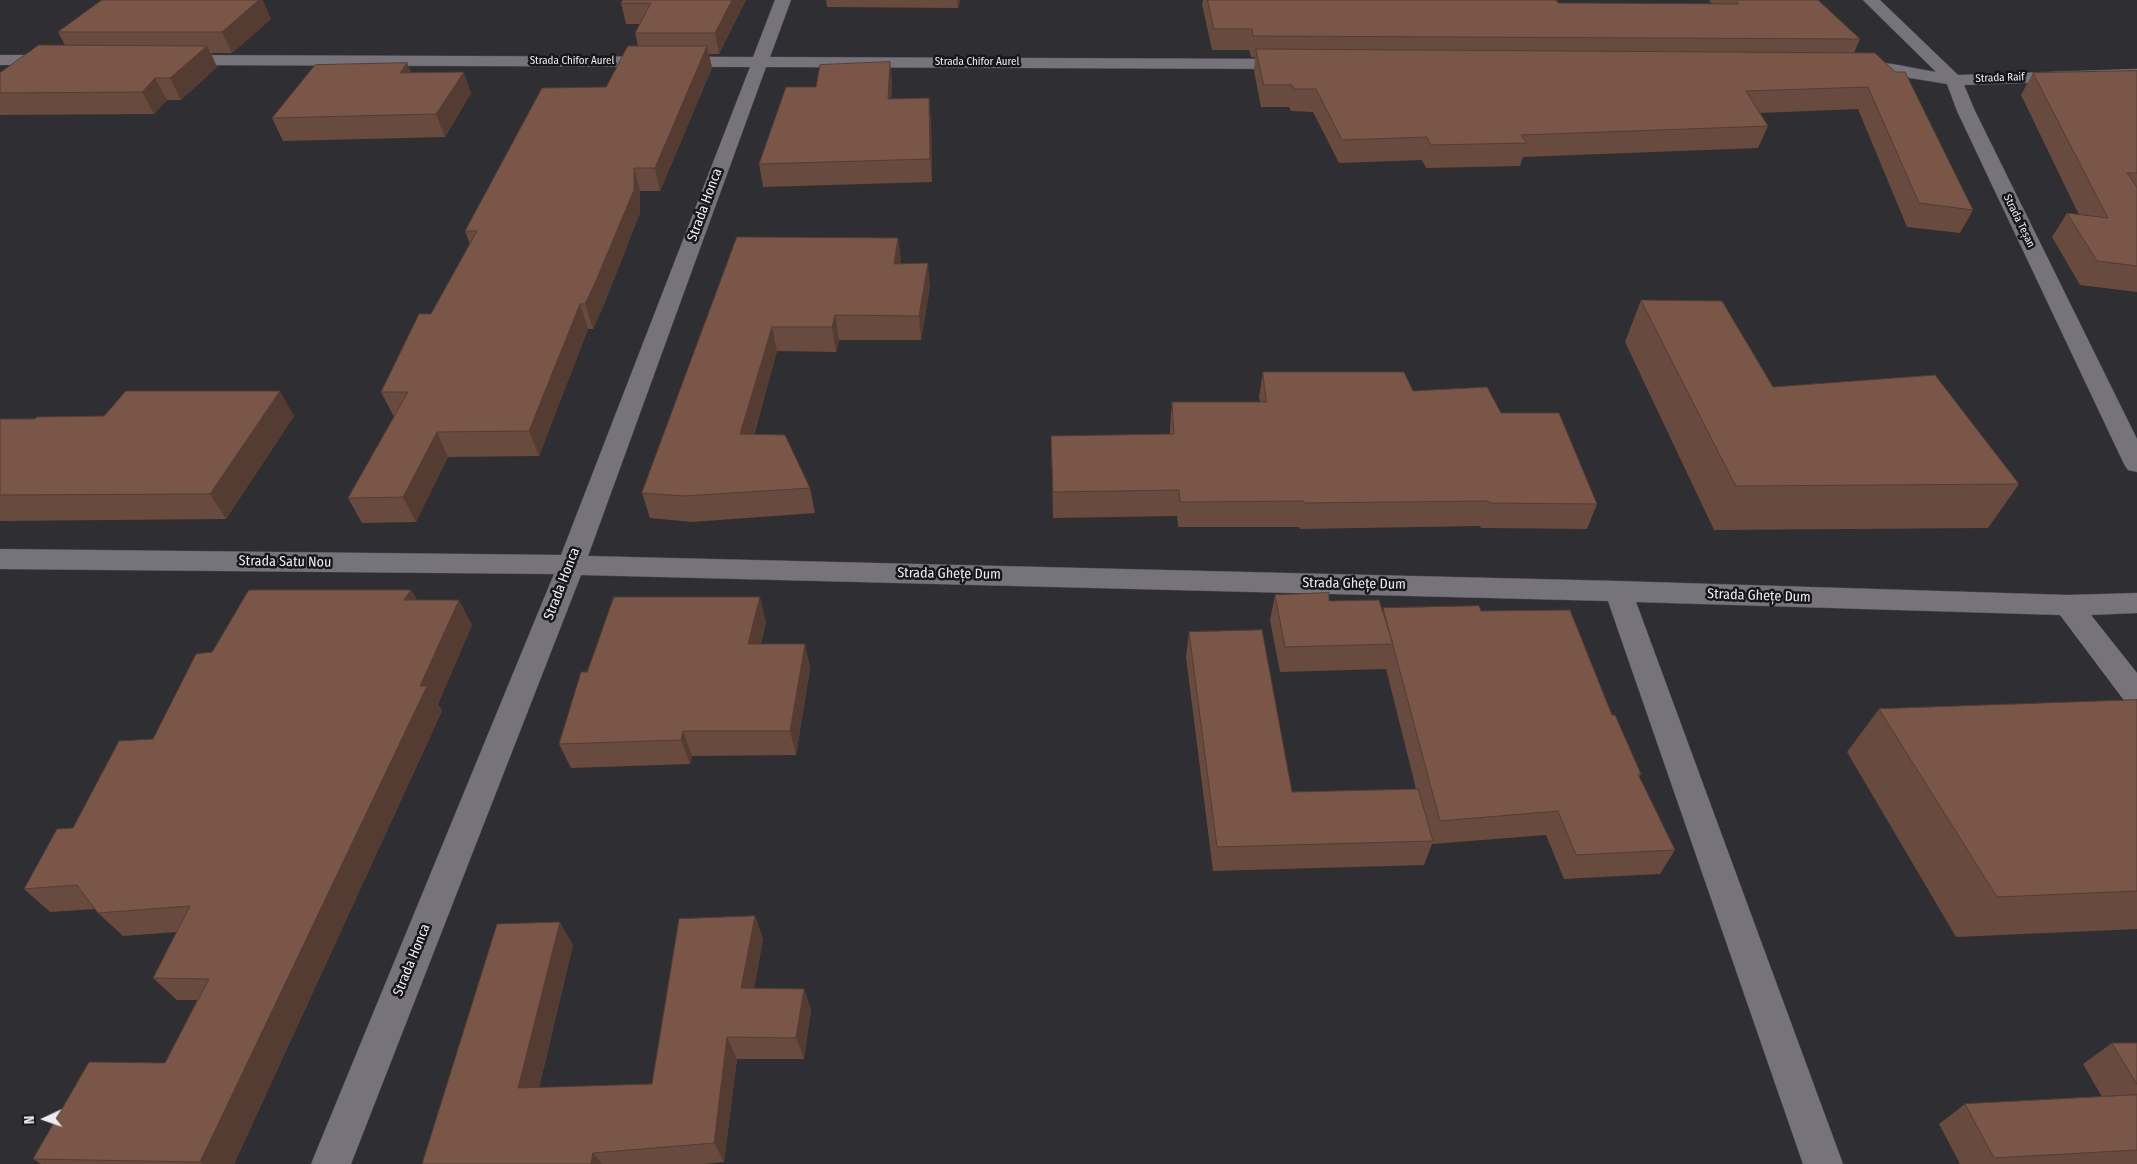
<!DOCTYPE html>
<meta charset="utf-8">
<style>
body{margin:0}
#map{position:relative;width:2137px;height:1164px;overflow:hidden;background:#2f2e33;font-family:"Fira Sans Condensed",sans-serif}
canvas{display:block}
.north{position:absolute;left:20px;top:1094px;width:50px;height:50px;-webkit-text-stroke:4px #171619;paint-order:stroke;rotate:267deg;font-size:14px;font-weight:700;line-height:20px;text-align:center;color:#edecf0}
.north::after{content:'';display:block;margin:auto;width:18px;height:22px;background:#edecf0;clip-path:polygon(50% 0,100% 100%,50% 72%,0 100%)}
</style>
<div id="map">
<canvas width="2137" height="1164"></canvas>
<div class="north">N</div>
</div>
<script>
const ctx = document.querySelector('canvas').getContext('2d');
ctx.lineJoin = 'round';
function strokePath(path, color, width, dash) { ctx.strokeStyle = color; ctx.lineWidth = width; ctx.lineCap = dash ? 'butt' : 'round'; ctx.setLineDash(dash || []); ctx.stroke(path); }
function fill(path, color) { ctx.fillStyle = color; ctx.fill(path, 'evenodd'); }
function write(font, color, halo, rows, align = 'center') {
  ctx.font = font + ' "Fira Sans Condensed",sans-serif'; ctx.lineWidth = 5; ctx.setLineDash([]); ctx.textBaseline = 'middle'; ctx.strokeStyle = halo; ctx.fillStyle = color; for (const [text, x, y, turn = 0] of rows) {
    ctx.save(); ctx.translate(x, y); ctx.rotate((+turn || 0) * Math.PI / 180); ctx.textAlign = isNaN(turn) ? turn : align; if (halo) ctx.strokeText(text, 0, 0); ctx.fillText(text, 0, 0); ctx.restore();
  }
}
const minor = new Path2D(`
 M775,0H791L770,57L1292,59L1298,60L1300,64L1298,68L1292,69L766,67L588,556L1618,581L2068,595L2137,593V613L2091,615L2137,673V707L2126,703L2060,615L1636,602L1843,1164H1803L1608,601L581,575L351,1164H311L554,574L0,569V549L561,555L750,67L177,65L171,63L169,60L171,57L177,55L753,57Z
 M1863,0H1880L1958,75L2137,69V79L1964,85L1975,111L2137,439V472L2128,470L2124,464L1957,111L1947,84L1879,73L1851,72L1849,68L1851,64C1878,58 1910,68 1936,72Z
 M0,55H57L63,57L65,60L63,63L57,65H0Z`);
const wall = new Path2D(`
 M623,0H746L719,54H709L712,68L660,191H640V213L603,307L593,329H588L539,456L448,457L416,522L362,523L348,498L394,417L381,392L431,314L470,244L465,231L606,87L638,46L635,33L640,24H626L621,3Z
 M826,0H960L958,8L827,7Z
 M1203,0H1556L1558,3L1712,4L1709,1L1710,0H1818L1860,39L1854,53L1973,210L1960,233L1907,227L1858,109L1760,113L1768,126L1758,148L1523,157L1520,166L1426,168L1422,160L1339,163L1313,112L1291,111L1289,107H1261L1254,71L1255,57H1251L1249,50H1212L1202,4Z
 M271,19L232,53H211L217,67L181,100H167L154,114L0,115V73L65,45L58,32Z
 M890,62L892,84L891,99L931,121L932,182L763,187L759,164L816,87Z
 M407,63L411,73L471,93L445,137L283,141L272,118Z
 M2137,71V292L2080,285L2052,237L2067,213L2079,215L2021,95L2033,73Z
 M737,237L898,238L901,263L930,287L921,340H839L836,352L777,351L754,435L810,488L815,513L692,522L650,518L642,493Z
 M1641,300L1773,387L2019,484L1988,528L1714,530L1625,342Z
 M1263,372L1413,391L1501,413L1597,504L1587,529L1481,528L1480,526L1300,529L1299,527H1178L1177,516L1053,518L1051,436L1170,434V427L1172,402H1260L1259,397Z
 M294,416L226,519L0,521V419Z
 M411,590L417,600L472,625L438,704L442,711L234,1164H41L33,1159L165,1063L197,1000H177L153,978L177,932L123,936L98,913L95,909L50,912L24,889L73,828L153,739L212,652Z
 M1275,595L1329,601L1383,611V608L1481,611L1612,715L1641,774L1639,777L1675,850L1660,874L1564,879L1546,835L1432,844L1424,865L1213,871L1186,657L1189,632L1292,792L1416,789L1386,669L1280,672L1270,620Z
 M766,622L761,644H805L810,669L796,755L692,756L690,764L571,768L559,744L587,672Z
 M2137,700V929L1956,937L1847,752L1879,709Z
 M755,916L763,939L754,988L804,989L811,1010L804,1059H737L724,1162L704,1164H422L573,945L539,1088L652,1084Z
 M2112,1043H2137V1164H1960L1939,1124L1965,1104L2102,1097L2083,1064Z`);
const shadedWall = new Path2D(`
 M259,0H263L271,19L232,53L222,32Z
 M732,0H746L719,54L715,33Z
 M957,0H960L958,8Z
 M207,46L217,67L181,100L170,78Z
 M707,46L712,68L660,191L655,168Z
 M890,62L892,84L890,122L888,99Z
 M407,63L415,85L400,73Z
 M464,72L471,93L445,137L436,114Z
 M155,78L167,100L154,114L142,92Z
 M929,98L931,121L932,182L930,159Z
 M634,168L640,191V213L603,307L593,329L585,304Z
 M898,238L901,262L897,288L894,264Z
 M928,263L930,287L921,340L919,316Z
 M580,304L588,329L539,456L529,431Z
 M835,315L839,340L836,352L832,327Z
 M772,327L777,351L746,460L740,434Z
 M280,391L294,416L226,519L210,494Z
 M437,432L448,457L416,522L403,497Z
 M411,590L425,615L404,600Z
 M760,597L766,622L755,669L748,644Z
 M459,600L472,625L438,704L442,711L234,1164H203L200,1162L420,686Z
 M805,644L810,669L796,755L790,731Z
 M683,731L692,756L690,764L681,740Z
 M755,916L763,939L750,1010L741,988Z
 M560,922L573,945L534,1108L518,1088Z
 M804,989L811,1010L804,1059L796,1038Z
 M727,1037L737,1059L724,1162L714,1143Z
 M593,1153L602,1164H591Z`);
const building = new Path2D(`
 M102,0H259L222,32H58Z
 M623,0H732L715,33H635L651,3H621Z
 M1208,0H1556L1558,3L1739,4L1735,0H1818L1860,39L1253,36L1252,29H1214Z
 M39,45L207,46L170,78H155L142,92L0,93V73Z
 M628,46H707L655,168H634V190L595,283L585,304H580L529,431L437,432L403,497L348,498L408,392H381L419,314H431L477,231H465L542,88L606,87Z
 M1256,49L1875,53L1895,72H1905L1973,210L1919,203L1868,87L1746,91L1768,126L1521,135L1527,143L1431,145L1427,137L1342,140L1316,89H1294L1292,85H1264Z
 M890,62L888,99L929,98L930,159L759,164L786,87H816L820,65Z
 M407,63L400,73L464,72L436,114L272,118L315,65Z
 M2137,71V173H2127L2137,187V266L2097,261L2067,213L2108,218L2033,73Z
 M737,237L898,238L894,264L928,263L919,316L835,315L832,327H772L740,434L785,435L810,488L684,496L642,493Z
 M1641,300L1722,301L1773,387L1935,375L2019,484L1736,486Z
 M1263,372H1404L1413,391L1487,387L1501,413H1559L1597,504L1489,503L1488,501L1304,503V501L1180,502L1179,490L1053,492L1051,436L1174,434L1172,402H1266Z
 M126,391H280L210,494L0,495V419H35L37,417L104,416Z
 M249,590H411L404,600H459L420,686H427L200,1162L33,1159L89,1062L165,1063L209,979L153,978L190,906L98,913L77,885L24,889L57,829L73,828L119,741L153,739L196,654L212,652Z
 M1329,593V601L1379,600L1393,644L1285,647L1275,595Z
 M614,597H760L748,644H805L790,731H683L681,740L559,744L581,672H587Z
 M1479,606L1481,611L1570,610L1612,715H1615L1641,774H1638L1675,850L1576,855L1558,811L1440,821L1383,608Z
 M1262,630L1292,792L1418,789L1433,841L1217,847L1189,632Z
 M2137,700V891L1997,897L1879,709Z
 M755,916L741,988L804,989L796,1038L727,1037L714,1143L593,1153L591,1164H422L497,924L560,922L518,1088L652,1084L679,919Z
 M2112,1043H2137V1084Z
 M2137,1095V1150L1994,1158L1965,1104Z`);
const farStreetnames = [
 ["Strada Chifor Aurel",572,61],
 ["Strada Chifor Aurel",977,62],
 ["Strada Raif",2000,78,-2],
 ["Strada Teșan",2019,221,64]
];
const streetNames = [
 ["Strada Honca",705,205,-70],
 ["Strada Satu Nou",285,562,1],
 ["Strada Ghețe Dum",949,574,1],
 ["Strada Honca",562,584,-69],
 ["Strada Ghețe Dum",1354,584,1],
 ["Strada Ghețe Dum",1759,596,2],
 ["Strada Honca",412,960,-68]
];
strokePath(minor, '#4a494e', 1);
fill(minor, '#76747a');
fill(wall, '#684a3e');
fill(shadedWall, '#553c32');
fill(building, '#795648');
strokePath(building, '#553c32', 1);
write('11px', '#edecf0', '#171619', farStreetnames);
write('14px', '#edecf0', '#171619', streetNames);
</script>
